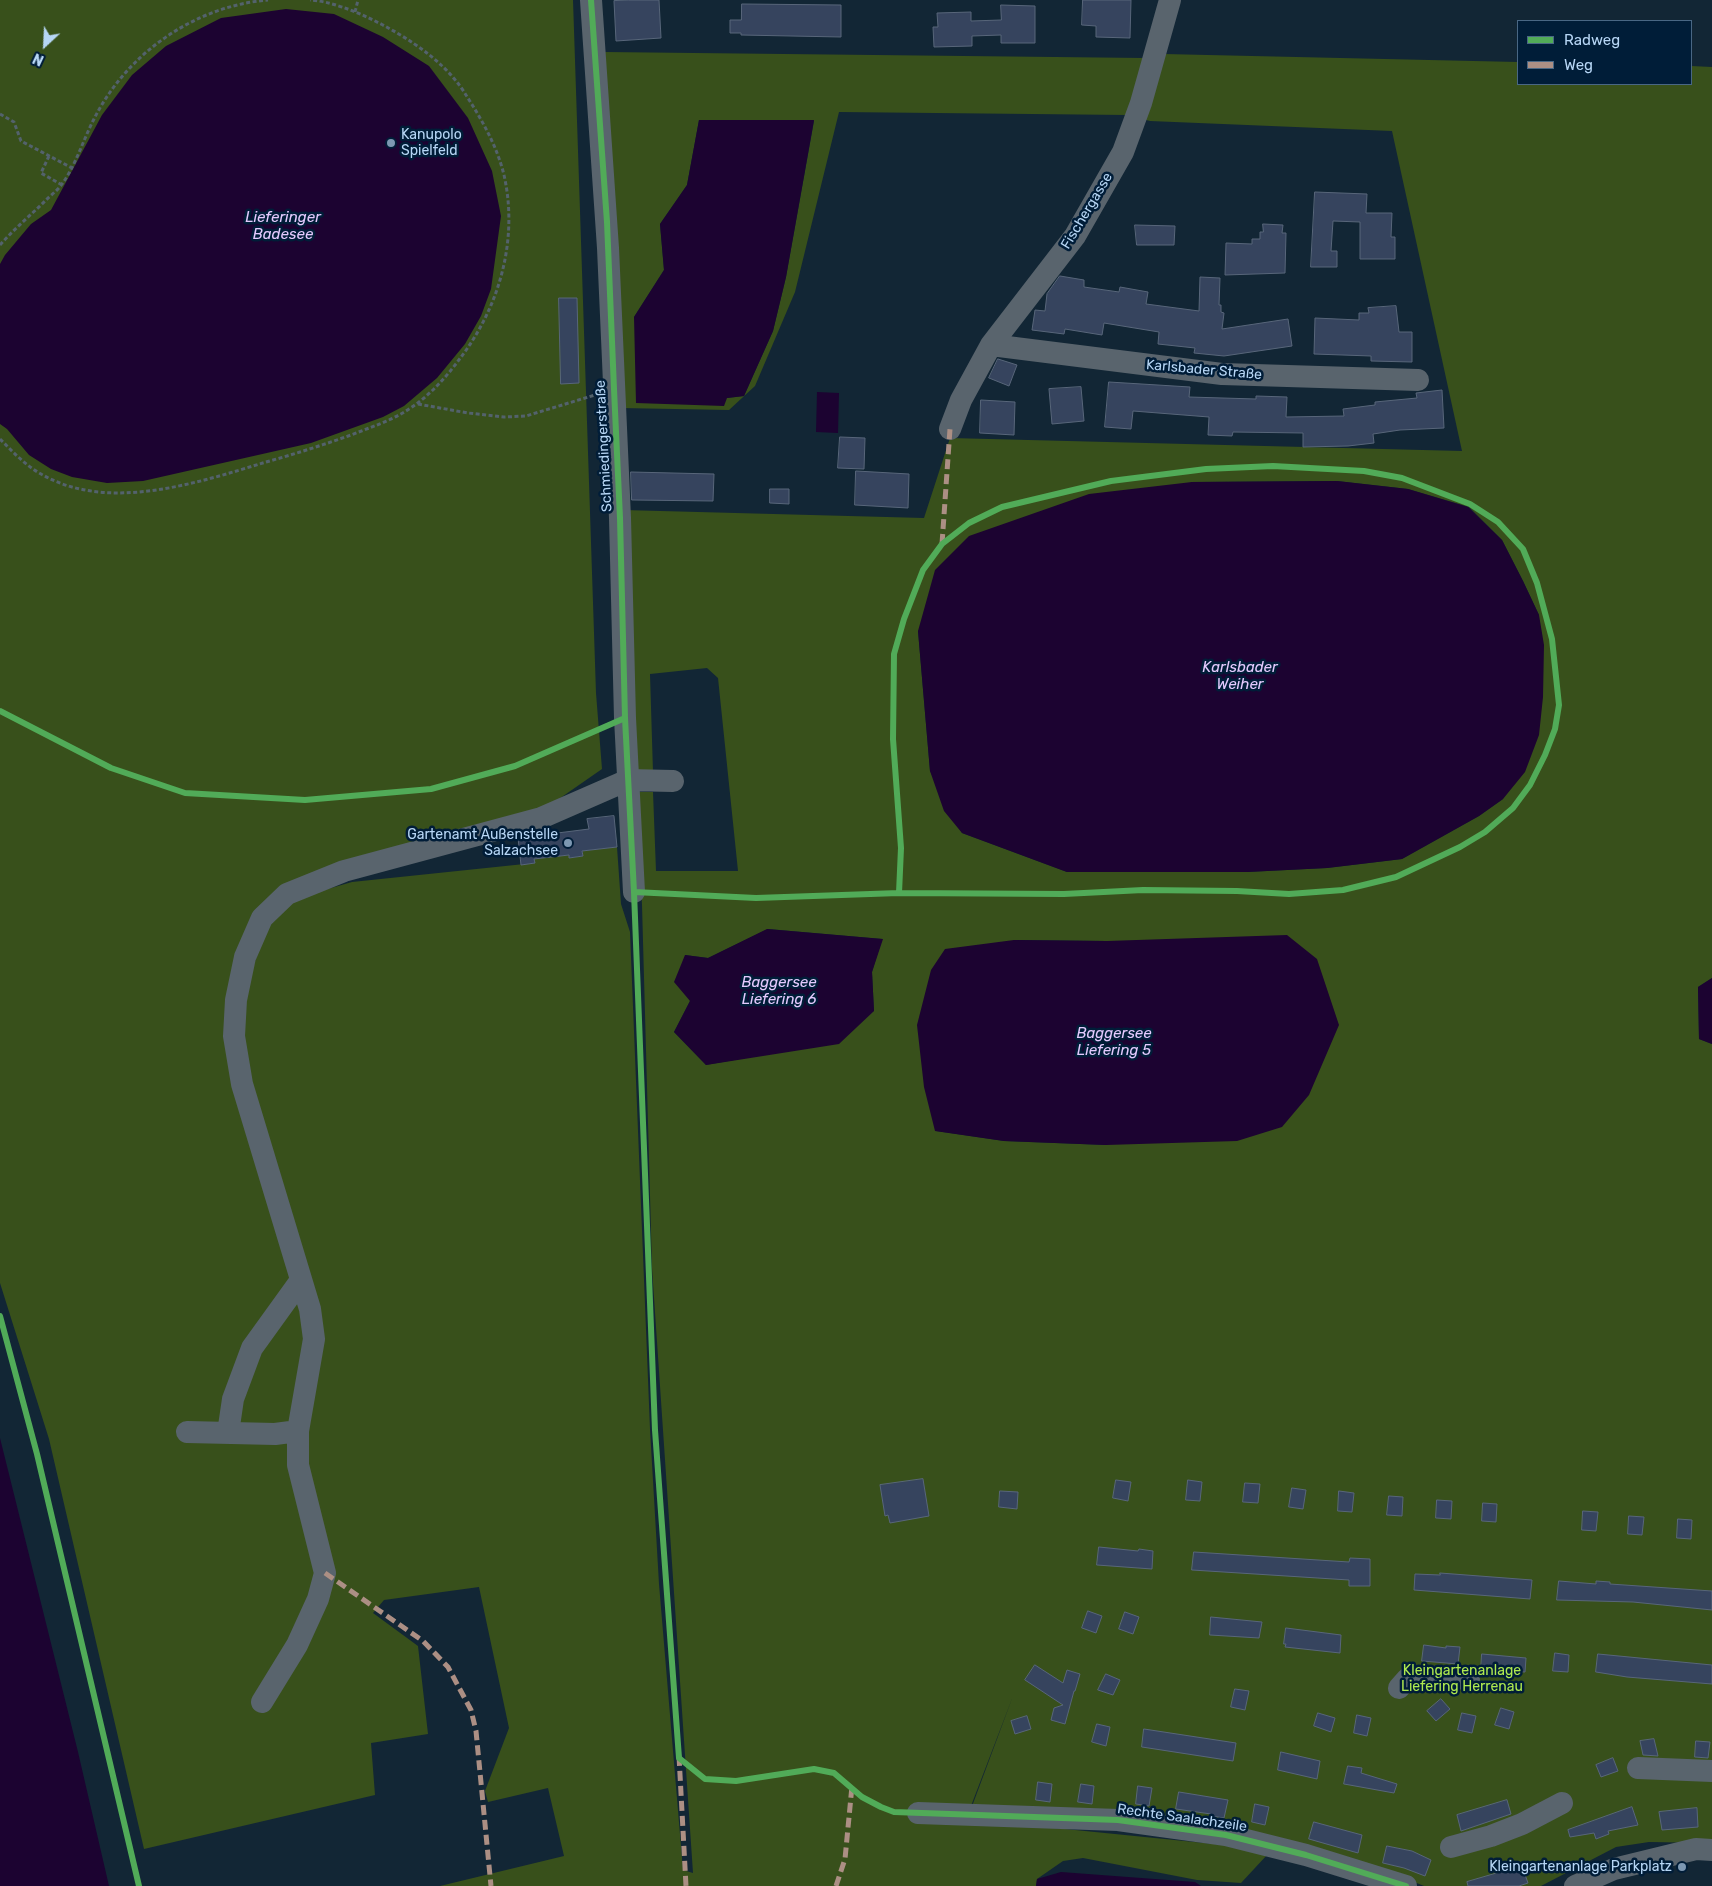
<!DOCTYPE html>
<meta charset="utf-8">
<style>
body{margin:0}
#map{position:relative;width:1712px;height:1886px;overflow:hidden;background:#122635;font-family:Rubik,sans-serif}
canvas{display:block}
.legend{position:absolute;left:1517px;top:20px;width:175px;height:65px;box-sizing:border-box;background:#001d38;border:1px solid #496784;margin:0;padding:6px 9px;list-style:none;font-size:15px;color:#b6d6f5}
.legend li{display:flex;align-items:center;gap:10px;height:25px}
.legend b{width:25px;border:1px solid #496784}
.north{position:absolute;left:20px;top:20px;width:50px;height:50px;-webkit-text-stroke:4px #001d38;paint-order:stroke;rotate:205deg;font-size:14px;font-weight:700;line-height:20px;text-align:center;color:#b6d6f5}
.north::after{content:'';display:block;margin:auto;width:18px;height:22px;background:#b6d6f5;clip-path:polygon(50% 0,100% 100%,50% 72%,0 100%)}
</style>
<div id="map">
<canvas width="1712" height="1886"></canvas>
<ul class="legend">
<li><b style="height:6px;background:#51ab58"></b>Radweg</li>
<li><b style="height:6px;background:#ac8f84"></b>Weg</li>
</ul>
<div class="north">N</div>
</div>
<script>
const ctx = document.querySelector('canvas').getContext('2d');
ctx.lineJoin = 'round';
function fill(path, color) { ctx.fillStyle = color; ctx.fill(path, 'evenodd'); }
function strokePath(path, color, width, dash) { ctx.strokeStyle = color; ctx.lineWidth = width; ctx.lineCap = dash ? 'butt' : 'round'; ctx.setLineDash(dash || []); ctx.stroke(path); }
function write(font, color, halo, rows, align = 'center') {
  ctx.font = font + ' Rubik,sans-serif'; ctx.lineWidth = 5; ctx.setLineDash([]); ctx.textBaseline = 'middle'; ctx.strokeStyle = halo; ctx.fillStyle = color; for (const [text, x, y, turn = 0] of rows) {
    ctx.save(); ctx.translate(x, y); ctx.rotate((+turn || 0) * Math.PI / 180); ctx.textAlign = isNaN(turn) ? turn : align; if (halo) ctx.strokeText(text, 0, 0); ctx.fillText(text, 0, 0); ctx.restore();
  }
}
const green = new Path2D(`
 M0,0H573L596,693L602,769L543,810L253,913L242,1001L268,921L293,899L352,882L534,863V859L569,855V858L583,856V851L617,847L621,904L630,932L650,1429L659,1584L683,1870L693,1873L652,1268L642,905L636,792H653L656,871H738L718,678L707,668L650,674L653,772L635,774L623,510L924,518L950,438L1462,451L1392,131L1150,121L1127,115L839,112L795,292L755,386L729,410L620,408L605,52L1145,58L1164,54L1518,62V84H1691V66L1712,67V978L1698,987L1699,1039L1712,1044V1843L1649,1842L1616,1847L1541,1886H1424L1395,1874L1239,1831L971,1809L1013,1696L966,1819L1234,1846L1267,1855L1241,1883L1197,1880L1083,1858L1063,1861L1037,1879L1036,1886H440L564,1856L548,1788L488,1802L485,1791L509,1728L479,1587L384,1600L373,1613L418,1646L428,1734L371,1743L375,1795L144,1849L49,1439L0,1283ZM699,120L814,121L786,277L773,331L744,396L727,398L634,317L664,270L660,224L687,185ZM1337,481L1408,489L1469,507L1502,540L1523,581L1539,615L1503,799L1479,816L1402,859L1327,868L1247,872H1067L962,833L930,771L918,631L1192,482ZM768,929L882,939L872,972L874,1011L762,1055L706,1065L674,1032L690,1001L685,955L708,958ZM1014,940L1107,941L1106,1145L1004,1141L936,1131Z`);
const water = new Path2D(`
 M286,9L334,14L383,37L429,66L468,118L492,171L501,216L491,289L481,316L465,344L437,378L404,406L383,417L311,443L143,481L107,483L72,477L51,469L29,455L7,429L0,424V264L5,255L31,224L51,210L102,115L132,75L166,46L221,18Z
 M699,120H814L786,277L773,331L744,396L727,398L724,406L636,403L634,317L664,270L660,224L687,185Z
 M817,392L839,393L838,433L816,432Z
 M1337,481L1408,489L1468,507L1502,540L1523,581L1539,615L1544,645L1543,697L1539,735L1525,772L1503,799L1479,816L1402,859L1327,868L1247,872H1067L962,833L944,811L930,771L918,631L935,570L969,536L1089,494L1192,482Z
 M767,929L883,939L872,972L874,1011L839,1044L706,1065L674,1032L690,1001L674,982L685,955L708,958Z
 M1287,935L1317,959L1339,1025L1309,1095L1282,1127L1237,1141L1106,1145L1004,1141L935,1131L924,1087L917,1025L931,970L945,949L1014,940L1107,941Z
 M1712,978V1044L1699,1039L1698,987Z
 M0,1438L78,1752L109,1886H0Z
 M1061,1872L1195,1882L1201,1886H1036L1037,1879Z`);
const building = new Path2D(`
 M629,0H659L661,38L616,41L614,1Z
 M1083,0H1131L1130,38L1096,37V26L1082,25Z
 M742,4L841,5V37L741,35V33H730V20H741Z
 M1001,5L1035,6V43H1001V35L972,36V46L934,47L933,27H938L937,13L971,12V21L1001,20Z
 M1315,192L1367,194L1366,213H1392L1391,237H1395V259H1360V222L1333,221L1331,251H1337V267H1311Z
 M1263,224L1283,225L1282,233H1286L1285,273L1225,275L1226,243L1252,244V239H1260V232H1263Z
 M1135,225L1175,226L1174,245H1137Z
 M1060,276L1084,280V287L1119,292L1120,287L1148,292L1146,304L1199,311L1200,277L1220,278L1219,305H1221V312L1224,313L1222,329L1288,319L1292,346L1224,356L1194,353L1195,348L1158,344L1159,332L1104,323L1102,335L1065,329L1064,334L1032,330L1035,310L1045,311L1047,294Z
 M559,298H577L579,383L561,384Z
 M1396,306L1399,332H1412V362L1371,361V356L1314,354L1315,318L1359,320V313H1369L1368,308Z
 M998,359L1017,365L1009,386L989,378Z
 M1109,382L1190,387L1189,397L1256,399V396L1287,397L1286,417L1344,416L1343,409L1375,405V402L1417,398L1416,393L1442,390L1444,428L1400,430L1373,434L1374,443L1348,446L1303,447V433L1233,432L1232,436L1208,435L1209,417L1133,411L1131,429L1105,427Z
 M1081,387L1084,421L1052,424L1049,389Z
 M981,400L1015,402L1014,435L980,433Z
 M840,437L865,438L864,469L838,468Z
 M856,471L909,474L908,508L855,505Z
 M631,472L714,474L713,501L632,500Z
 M770,489H789V504L770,503Z
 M614,816L617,847L582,851L583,856L569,858V855L534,859L535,863L521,865L518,838L589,829L587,819Z
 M923,1479L929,1516L890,1523L888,1515L885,1516L880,1485Z
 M1116,1480L1131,1482L1128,1501L1113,1498Z
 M1188,1480L1202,1482L1200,1501L1186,1500Z
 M1245,1483L1260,1484L1258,1503L1243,1502Z
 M1292,1488L1306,1490L1303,1509L1289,1507Z
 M1000,1491L1018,1492L1017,1509L999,1507Z
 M1339,1491L1354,1493L1352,1512L1338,1511Z
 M1389,1496L1403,1497L1402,1516L1387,1515Z
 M1437,1500L1452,1501L1451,1519L1436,1518Z
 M1483,1503L1497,1504L1496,1522L1482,1521Z
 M1583,1511L1598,1512L1596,1531L1582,1530Z
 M1629,1516L1644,1517L1642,1535L1628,1534Z
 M1678,1519L1692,1520L1691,1539L1677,1538Z
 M1099,1547L1138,1551L1139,1549L1153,1551L1152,1569L1097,1565Z
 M1194,1552L1349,1562L1350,1558L1370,1559V1586H1349V1580L1192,1570Z
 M1440,1573L1532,1580L1530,1599L1414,1590L1415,1574L1440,1575Z
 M1559,1581L1596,1584V1581L1610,1582V1584L1712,1591V1610L1633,1602L1557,1600Z
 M1088,1611L1102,1616L1096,1633L1082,1628Z
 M1125,1612L1139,1617L1133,1634L1119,1629Z
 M1211,1617L1262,1622L1259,1638L1210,1635Z
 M1286,1628L1341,1635L1340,1653L1285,1647L1286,1644H1284Z
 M1424,1645L1446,1648V1646L1460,1647L1458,1664L1422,1661Z
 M1555,1653L1569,1655L1568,1672L1553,1671Z
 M1482,1654L1526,1658L1525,1672L1481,1670Z
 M1598,1654L1712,1665V1684L1627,1677L1596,1672Z
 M1035,1665L1063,1683L1067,1670L1080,1674L1075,1691H1074L1065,1724L1051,1720L1054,1708L1063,1705L1025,1680Z
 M1106,1674L1120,1680L1113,1695L1098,1690Z
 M1235,1689L1249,1691L1245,1710L1231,1707Z
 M1441,1699L1450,1709L1436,1721L1427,1711Z
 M1501,1708L1514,1712L1509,1729L1495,1725Z
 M1318,1713L1335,1718L1331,1732L1314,1726Z
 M1462,1713L1476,1716L1472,1733L1458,1730Z
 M1357,1715L1371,1718L1367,1736L1354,1733Z
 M1027,1716L1031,1729L1015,1734L1011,1721Z
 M1097,1724L1110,1727L1106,1746L1092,1742Z
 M1144,1729L1236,1743L1233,1761L1142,1747Z
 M1654,1739L1658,1756L1643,1755L1640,1741Z
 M1696,1741L1710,1742L1708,1758L1695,1757Z
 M1281,1752L1320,1761L1317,1779L1278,1770Z
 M1613,1758L1618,1771L1601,1777L1596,1765Z
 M1348,1766L1362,1768L1361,1773L1397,1784L1394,1793L1344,1784Z
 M1038,1782L1052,1784L1050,1802L1036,1800Z
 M1081,1784L1094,1786L1092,1804L1078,1802Z
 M1138,1786L1152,1788L1149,1806L1136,1804Z
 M1179,1792L1228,1800L1224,1818L1211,1816V1814L1176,1809Z
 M1507,1800L1511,1814L1461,1831L1457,1815Z
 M1255,1804L1269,1807L1265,1825L1252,1822Z
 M1632,1807L1638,1825L1608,1831L1609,1834L1596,1839L1594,1833L1570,1837L1568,1830Z
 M1697,1808L1698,1827L1662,1830L1659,1812Z
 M1314,1822L1362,1835L1358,1853L1309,1839Z
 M1387,1846L1412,1851L1431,1860L1425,1876L1404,1868L1383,1863Z
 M1522,1866L1528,1883L1519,1886H1468L1467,1882Z`);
const path = new Path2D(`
 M355,12L358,0
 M0,114L14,122L21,141L72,168
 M49,156L41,173L62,185
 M0,245C14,229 31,215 46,200C51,195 58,190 62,184C76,165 83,140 94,119C127,53 195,6 268,0
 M418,404L468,413L504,417L526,416L595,395
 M0,439C13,452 25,465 41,474C108,513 197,483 266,462C295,454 323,445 351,435C371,427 391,421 409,409C431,395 449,374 464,353C501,302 518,237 504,175C497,146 482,120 466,95C460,85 450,73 441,65C413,38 348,2 310,0`);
const minor = new Path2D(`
 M591,0L608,248L620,518L625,718L634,892
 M991,345L1222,374L1418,380
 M950,429L961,400L991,345L1075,236L1123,152L1141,103L1170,0
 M187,1432L275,1434L298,1431
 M228,1433L233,1399L252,1348L301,1280
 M1399,1688L1407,1679L1416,1676L1469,1679
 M262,1702L297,1645L318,1599L325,1573L298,1465V1431L314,1339L310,1309L242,1084L234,1036L236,1000L245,957L262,918L287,894L344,871L541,818L628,780L673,781
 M1638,1768L1712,1771
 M918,1813L1118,1820L1226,1835L1306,1855L1406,1886
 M1451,1847L1491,1836L1522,1824L1562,1803
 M1575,1886L1614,1869L1696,1849L1712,1850`);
const quiet = new Path2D(`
 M942,544L950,429
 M325,1573L423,1641L448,1667L471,1710L476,1731L491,1886
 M679,1756L686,1886
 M836,1886L845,1859L852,1786`);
const cycleway = new Path2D(`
 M591,0L607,222L614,389L620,518L625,718L634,892L655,1430L679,1758L705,1779L736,1781L814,1769L834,1773L862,1797L881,1807L894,1812L1118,1820L1226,1835L1306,1855L1406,1886
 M0,711L111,768L185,793L305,800L431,789L515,766L625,718
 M634,892L756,898L899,893L1064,894L1143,890L1237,891L1289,894L1343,890L1396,877L1460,847L1485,832L1513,808L1530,785L1545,755L1555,729L1559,705L1552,639L1537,583L1523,549L1498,522L1470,504L1402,478L1364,471L1273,466L1206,469L1111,481L1002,507L969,523L942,544L923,570L904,619L894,654L893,739L901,848L899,893
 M0,1316L37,1454L139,1886`);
const markers = [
 [391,143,5,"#7d98b2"],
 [568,843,5,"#7d98b2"],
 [1682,1867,5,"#7d98b2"]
];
const poiNames = [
 ["Kanupolo",401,135,"left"],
 ["Spielfeld",401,151,"left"],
 ["Gartenamt Außenstelle",558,835],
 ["Salzachsee",558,851],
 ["Kleingartenanlage Parkplatz",1672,1867]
];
const streetNames = [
 ["Fischergasse",1087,211,-59],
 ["Karlsbader Straße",1204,370,5],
 ["Schmiedingerstraße",604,446,-93],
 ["Rechte Saalachzeile",1182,1818,8]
];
const parkNames = [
 ["Kleingartenanlage",1462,1671],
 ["Liefering Herrenau",1462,1687]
];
const waterNames = [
 ["Lieferinger",283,218],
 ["Badesee",283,235],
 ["Karlsbader",1240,668],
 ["Weiher",1240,685],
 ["Baggersee",779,983],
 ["Liefering 6",779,1000],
 ["Baggersee",1114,1034],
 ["Liefering 5",1114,1051]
];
fill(green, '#38501b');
fill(water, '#1c0331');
fill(building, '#36445e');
strokePath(building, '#58667a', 1);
strokePath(path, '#53626c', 3, [4, 2.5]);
strokePath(minor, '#59646d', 22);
strokePath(quiet, '#ac8f84', 5, [10, 5]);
strokePath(cycleway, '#51ab58', 6);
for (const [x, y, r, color] of markers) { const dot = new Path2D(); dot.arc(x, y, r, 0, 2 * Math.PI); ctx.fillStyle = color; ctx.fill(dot); strokePath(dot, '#001d38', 2); }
write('14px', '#b6d6f5', '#001d38', poiNames, 'right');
write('14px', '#b6d6f5', '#001d38', streetNames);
write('14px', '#afea4f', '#001d38', parkNames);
write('italic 15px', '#e4cafe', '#001d38', waterNames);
</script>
